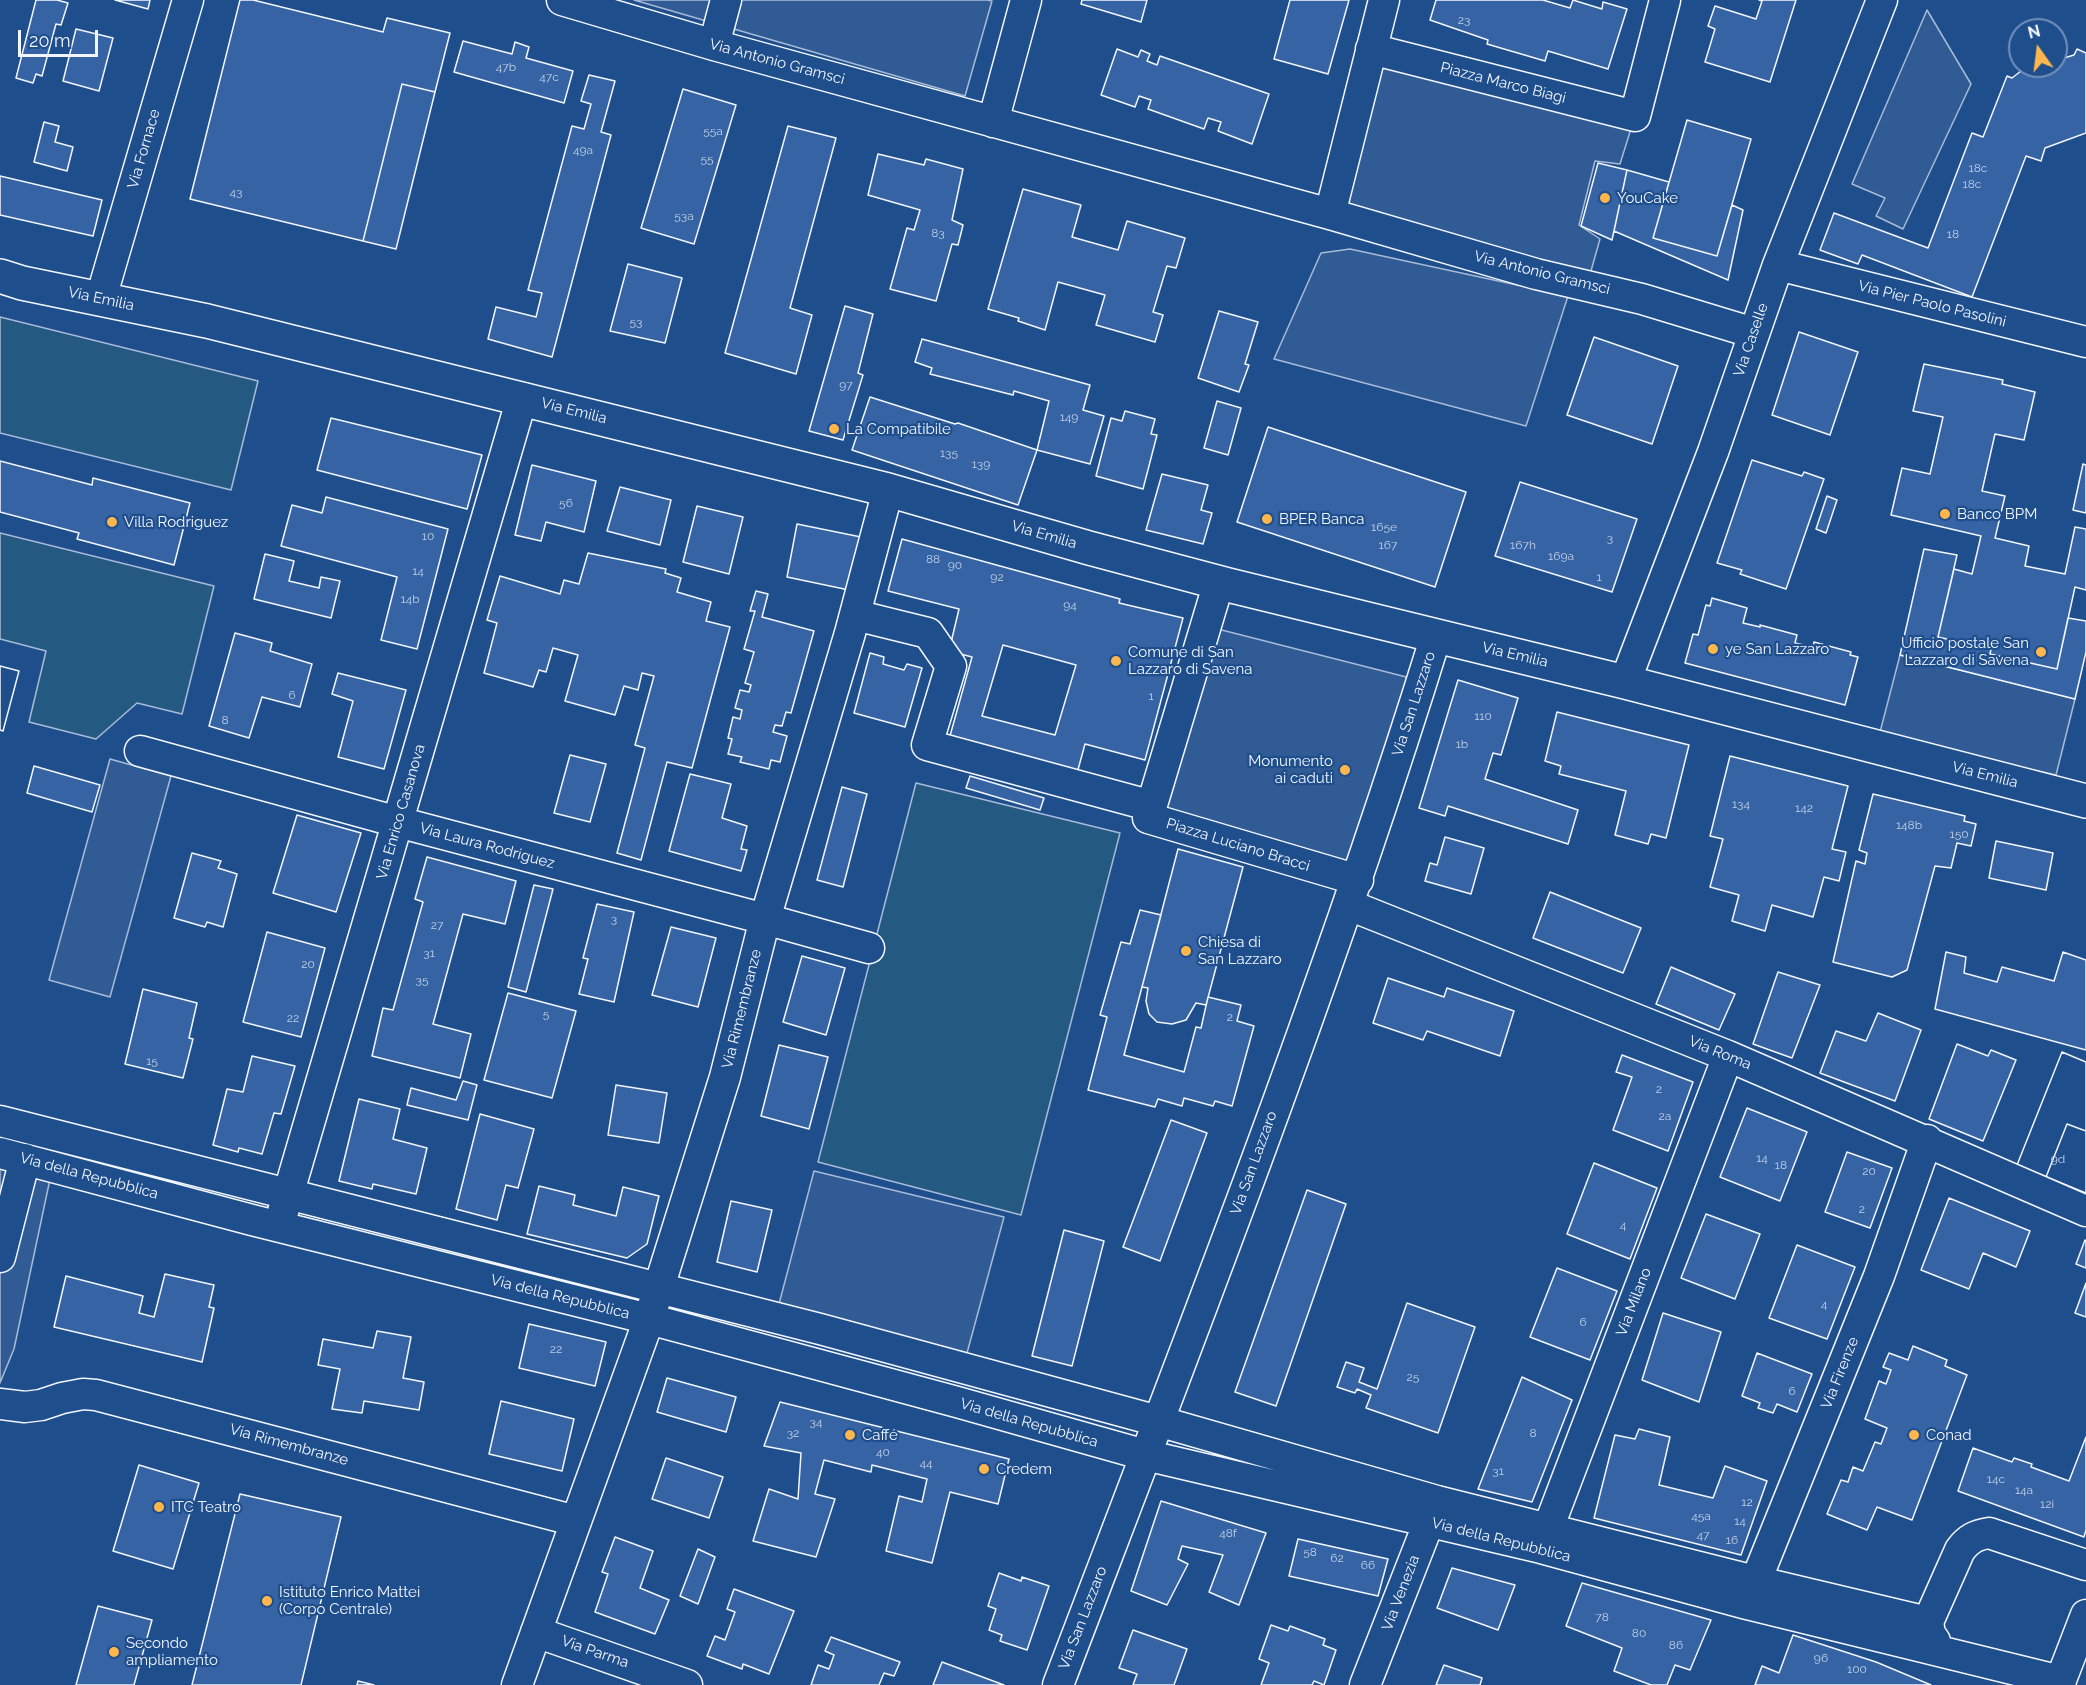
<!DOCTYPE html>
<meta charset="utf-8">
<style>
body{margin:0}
#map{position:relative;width:2086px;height:1685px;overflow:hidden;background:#1f4e8c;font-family:Raleway,sans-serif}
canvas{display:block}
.north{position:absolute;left:2008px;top:18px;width:60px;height:60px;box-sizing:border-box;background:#1f4e8c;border:2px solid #7391ba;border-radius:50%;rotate:346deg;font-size:16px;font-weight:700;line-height:24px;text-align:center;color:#f2f6ff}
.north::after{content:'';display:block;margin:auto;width:21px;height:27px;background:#ffb74d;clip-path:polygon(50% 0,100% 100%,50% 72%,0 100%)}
.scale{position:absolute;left:18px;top:30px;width:80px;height:27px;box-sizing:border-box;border:3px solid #f2f6ff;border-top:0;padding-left:8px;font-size:18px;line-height:21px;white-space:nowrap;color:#f2f6ff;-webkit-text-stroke:4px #1f4e8c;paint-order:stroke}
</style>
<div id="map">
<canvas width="2086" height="1685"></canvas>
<div class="north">N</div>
<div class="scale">20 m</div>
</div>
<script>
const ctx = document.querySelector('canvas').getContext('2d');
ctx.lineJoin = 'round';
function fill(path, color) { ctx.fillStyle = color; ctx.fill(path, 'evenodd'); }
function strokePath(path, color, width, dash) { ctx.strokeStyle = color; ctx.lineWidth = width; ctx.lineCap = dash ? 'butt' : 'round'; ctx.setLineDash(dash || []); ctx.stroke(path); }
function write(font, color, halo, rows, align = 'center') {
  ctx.font = font + ' Raleway,sans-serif'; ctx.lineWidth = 4.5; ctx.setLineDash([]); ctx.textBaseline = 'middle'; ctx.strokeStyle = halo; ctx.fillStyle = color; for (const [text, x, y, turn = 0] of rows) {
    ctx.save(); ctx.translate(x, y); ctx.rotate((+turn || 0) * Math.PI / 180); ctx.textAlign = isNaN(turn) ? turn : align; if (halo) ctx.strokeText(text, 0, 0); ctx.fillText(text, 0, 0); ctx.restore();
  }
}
const green = new Path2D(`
 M0,317L258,381L231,490L0,433Z
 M0,533L214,586L182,714L137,703L96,739L29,722L46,651L0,639Z
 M916,783L1120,833L1021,1215L818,1162Z`);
const parking = new Path2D(`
 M634,0H987L992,1L965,96Z
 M1927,10L1971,84L1903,229L1876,216L1885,198L1852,184Z
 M1371,49L1635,116L1620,164L1595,161L1579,225L1600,239L1587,285L1330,214Z
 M1350,249L1568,296L1526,426L1274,359L1321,253Z
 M1206,626L1422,681L1358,880L1148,818Z
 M1900,655L2075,699L2056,775L1879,736Z
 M110,759L171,776L110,997L49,980Z
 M0,1154L53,1165L14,1349L0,1383Z
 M814,1171L1004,1217L967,1353L779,1304Z`);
const building = new Path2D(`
 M36,0H57L68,3L61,25L56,24L42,76L36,74L33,83L16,78Z
 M115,0H150L148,9Z
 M240,0H253L383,32L387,18L450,33L435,92L402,84L363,241L190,199Z
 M1082,0H1147L1141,22L1081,4Z
 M1290,0H1349L1328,74L1274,59Z
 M1436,0H1543L1570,8L1573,0L1602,9L1603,2L1627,9L1608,69L1548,51L1545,61L1487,44L1488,40L1430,20Z
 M1759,0H1796L1770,82L1705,62L1715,29L1708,26L1715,6L1756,19L1762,1Z
 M76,29L113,38L99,91L63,81Z
 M463,41L512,54L515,42L529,47L526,58L573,71L564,103L454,72Z
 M1117,49L1138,57L1141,50L1150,54L1147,61L1157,65L1160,56L1269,94L1252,144L1218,131L1221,122L1208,118L1204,129L1148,109L1151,100L1139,96L1135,107L1101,95Z
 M2077,49L2086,53V133L2045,148L2041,161L2026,156L1972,297L1862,255L1858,264L1820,250L1834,213L1928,248L1972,133L1983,137L2007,76L2012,78L2021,71L2031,73L2044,72L2056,67L2064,58L2074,55Z
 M589,75L615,81L601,132L611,135L552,357L488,339L496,307L536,317L542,293L528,290L572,126L584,129L591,104L581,101Z
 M402,84L435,92L396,249L363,241Z
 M683,89L736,105L694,244L641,228Z
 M1687,120L1751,139L1717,256L1653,238Z
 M44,122L59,126L55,142L73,147L67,171L34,162Z
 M788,126L836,138L790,308L812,315L796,374L725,353Z
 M878,154L924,165L926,159L963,169L952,220L963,225L958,245L952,244L936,301L890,289L907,228L914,230L920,210L868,195Z
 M1598,163L1627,170L1612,240L1581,226Z
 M1627,170L1669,182L1653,238L1717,256L1732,205L1743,210L1728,280L1614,231Z
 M0,176L102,200L93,236L0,215Z
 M1023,189L1081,205L1072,237L1118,250L1127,221L1185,238L1176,268L1167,266L1153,312L1163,315L1155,342L1096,325L1105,295L1058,282L1045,330L1018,321L1019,318L988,309Z
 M628,264L682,278L665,343L610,331Z
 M845,306L873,314L858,373L863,375L843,440L809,431Z
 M1219,311L1258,322L1245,364L1249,365L1239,392L1198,378Z
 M1799,332L1858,352L1830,435L1772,415Z
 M1594,337L1678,366L1652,444L1567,415Z
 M922,339L1090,385L1083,410L1104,416L1090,464L1037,450L1049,401L1014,391L1013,395L930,374L932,368L915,362Z
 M1924,364L2003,380L2002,384L2035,392L2024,440L1995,434L1982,491L2005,496L1995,538L2029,546L2025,566L2065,574L2075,527L2086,529V590L2075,587L2057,669L1990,654L1991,649L1938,637L1954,569L1972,574L1981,536L1891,515L1902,468L1930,474L1943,417L1913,411Z
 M870,397L955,424L958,423L1037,450L1018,505L852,450Z
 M1217,401L1241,408L1228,455L1204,448Z
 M1125,411L1155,419L1151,434L1157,435L1143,489L1096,476L1111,418L1122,421Z
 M331,418L482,455L467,509L317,470Z
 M1268,427L1466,492L1435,587L1237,522Z
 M1752,460L1802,476L1804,472L1824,479L1786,589L1740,574L1742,570L1717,563Z
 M0,461L92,485L93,478L190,503L174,565L77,539L79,533L0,512Z
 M2083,464L2086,465V513L2073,510Z
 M532,465L596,481L584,532L546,522L541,541L515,535Z
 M1162,474L1208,485L1201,510L1212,513L1203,544L1146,530Z
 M1520,482L1637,519L1612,592L1495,556Z
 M620,487L671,500L660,545L607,531Z
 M1827,496L1837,500L1826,533L1816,529Z
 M326,497L448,529L417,649L381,640L397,577L281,546L292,505L322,513Z
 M697,506L743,517L729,574L683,562Z
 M797,524L861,537L849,590L787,577Z
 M902,539L1120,599L1119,603L1183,618L1145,760L1085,744L1076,777L948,743L972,657L949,651L959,609L888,591ZM1003,645L1076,665L1055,735L982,716Z
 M1924,549L1957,555L1938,637L1991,649L1990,654L2057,669L2068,618L2086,621V652L2075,699L1900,655Z
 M588,553L666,569L665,573L681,578L677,592L711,602L706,621L730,627L692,768L667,762L641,860L617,853L645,748L635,745L654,676L642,673L638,690L624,686L615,715L565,701L578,655L553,648L546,672L539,670L533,687L484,673L497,623L487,620L500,576L560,594L564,580L579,584Z
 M265,554L294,561L289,581L319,588L321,577L340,581L331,618L254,599Z
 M756,591L768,594L762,617L814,631L791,713L786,712L782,726L775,725L773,732L787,736L780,762L771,760L769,769L740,762L742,757L728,754L732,739L728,738L733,717L740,719L742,710L735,708L740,690L749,692L751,685L745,683L754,652L744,649L755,611H750Z
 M1712,598L1747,608L1743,623L1760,627V625L1797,635L1795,643L1813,647L1814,642L1851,652L1850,655L1858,657L1845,705L1685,663L1693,634L1698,635L1706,605L1710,606Z
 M235,633L272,643L270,651L312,664L300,707L262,697L249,738L209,726Z
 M870,653L884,657L883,664L904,670L907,664L922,668L905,727L854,713Z
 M0,666L19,671L3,731L0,730Z
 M0,666L19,671L3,731L0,730Z
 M338,673L406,690L384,769L338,757L353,701L332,694Z
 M1458,680L1518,698L1501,755L1493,753L1485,779L1578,810L1568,844L1448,806L1445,816L1419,808Z
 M1557,712L1689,745L1666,838L1651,834L1648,844L1615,835L1626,791L1559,774L1561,766L1545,761Z
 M570,755L606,764L590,822L554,813Z
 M1730,756L1848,786L1832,849L1846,852L1839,881L1824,877L1813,917L1772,905L1765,931L1732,921L1739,895L1710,887L1723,839L1710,836Z
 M34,766L100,785L92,812L27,793Z
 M690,774L731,784L722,818L747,826L741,849L747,850L741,871L669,851Z
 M970,776L1044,798L1040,810L966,788Z
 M842,787L867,794L843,887L817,880Z
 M1873,794L1965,816L1964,821L1976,824L1971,846L1957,843L1951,868L1935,866L1907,970L1892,977L1833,962L1856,861L1865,864L1867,853L1859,850Z
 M297,815L361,833L336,912L273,893Z
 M1445,837L1484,848L1471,894L1425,881L1430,863L1437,865Z
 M1996,841L2053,853L2046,890L1989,878Z
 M1178,849L1243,867L1206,1005L1196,1003L1186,1020L1172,1024L1157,1022L1149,1014L1146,1001L1148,988L1142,987Z
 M192,853L221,861L218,868L237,874L223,927L207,922L205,927L174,918Z
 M427,857L516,881L505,924L463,914L433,1024L471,1034L460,1078L372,1056L383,1008L393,1010L423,902L415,899Z
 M534,885L553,889L526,992L508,987Z
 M1550,892L1641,928L1623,973L1533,938Z
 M597,904L634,912L614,1002L579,994L588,959L583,958Z
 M1140,910L1161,915L1124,1055L1184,1072L1196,1027L1201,1028L1208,997L1241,1005L1237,1021L1254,1026L1232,1106L1215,1101L1213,1106L1184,1098L1182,1106L1158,1099L1155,1107L1088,1090L1107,1017L1100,1015L1121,942L1130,944Z
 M671,927L716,938L698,1007L652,995Z
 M267,932L325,948L301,1037L243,1022Z
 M1946,952L1966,957L1964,973L1997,982L2002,967L2054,981L2063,952L2086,960V1050L1935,1009Z
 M802,956L845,968L826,1035L783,1022Z
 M1671,967L1735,994L1719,1030L1656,1004Z
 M1778,972L1820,985L1792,1058L1753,1044Z
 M1388,978L1444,997L1447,988L1514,1011L1500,1056L1427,1031L1423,1040L1373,1023Z
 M143,989L197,1003L189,1038L193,1039L183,1078L125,1064Z
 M508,993L576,1011L552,1098L484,1080Z
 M1878,1013L1921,1030L1895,1101L1820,1073L1836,1031L1866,1041Z
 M1957,1044L1988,1056L1991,1050L2016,1060L1983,1141L1929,1119Z
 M779,1045L828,1057L809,1129L761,1116Z
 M2062,1052L2086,1062V1193L2017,1165Z
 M2062,1052L2086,1062V1131L2067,1124L2046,1177L2017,1165Z
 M1622,1055L1693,1082L1668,1151L1613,1130L1632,1077L1616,1072Z
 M252,1056L295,1066L281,1114L274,1113L262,1154L239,1148L238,1152L213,1145L227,1089L243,1092Z
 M463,1081L477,1085L468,1120L407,1105L411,1088L456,1100Z
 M616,1085L667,1093L659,1143L608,1135Z
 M359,1099L400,1109L393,1139L427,1148L416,1194L373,1184L372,1189L339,1181Z
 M1747,1108L1807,1132L1780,1201L1720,1177Z
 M480,1114L534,1129L518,1188L506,1185L497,1220L456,1209Z
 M1171,1120L1207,1133L1160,1261L1123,1247Z
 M2067,1124L2086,1131V1193L2046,1177Z
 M1847,1152L1892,1168L1870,1228L1825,1212Z
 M1594,1163L1657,1188L1630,1259L1567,1234Z
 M539,1186L575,1195L573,1205L616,1216L623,1187L659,1196L647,1244L627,1258L527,1234Z
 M1307,1190L1346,1204L1276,1406L1235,1392Z
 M1949,1198L2030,1231L2016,1267L1983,1253L1969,1289L1921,1270Z
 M731,1201L772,1210L757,1272L717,1262Z
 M1706,1214L1760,1234L1735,1299L1681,1278Z
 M1064,1230L1104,1241L1072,1366L1032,1356Z
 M2085,1240L2086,1241V1268L2076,1264Z
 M1797,1245L1855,1267L1827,1339L1769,1318Z
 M1557,1268L1617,1291L1590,1360L1530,1337Z
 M165,1274L214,1285L209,1307L214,1308L202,1362L54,1327L66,1276L143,1296L139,1313L154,1317Z
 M2086,1283V1317L2075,1313Z
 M1407,1303L1475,1327L1438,1433L1366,1408L1371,1395L1357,1389L1355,1393L1337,1387L1346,1362L1364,1368L1359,1382L1377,1389Z
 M1663,1313L1721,1332L1699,1402L1642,1380Z
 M529,1324L606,1342L595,1386L519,1368Z
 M377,1331L411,1337L403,1378L424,1382L419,1410L364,1401L362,1413L332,1409L340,1369L318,1365L323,1339L373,1348Z
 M1913,1346L1947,1360L1945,1366L1967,1375L1912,1520L1877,1507L1867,1530L1827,1514L1841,1480L1848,1482L1853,1467L1863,1471L1875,1442L1881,1444L1887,1428L1865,1419L1879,1381L1886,1384L1891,1370L1883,1367L1889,1353L1908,1360Z
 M1757,1353L1812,1374L1797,1412L1777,1404L1773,1413L1758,1408L1760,1403L1742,1396Z
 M1522,1377L1572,1400L1532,1502L1478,1489Z
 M667,1378L736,1397L726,1432L657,1412Z
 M501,1401L574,1419L562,1471L489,1454Z
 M780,1402L1009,1459L998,1504L950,1492L932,1563L886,1551L899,1496L922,1502L927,1479L872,1465L871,1472L824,1460L815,1494L835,1499L816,1557L753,1541L769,1489L798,1499L801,1453L764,1446Z
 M1639,1429L1670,1437L1659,1485L1713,1498L1725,1466L1767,1481L1741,1555L1594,1518L1615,1435L1635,1439Z
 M2086,1437V1530L2084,1537L1958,1491L1973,1448L2012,1462L2014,1458L2032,1464L2031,1467L2069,1481Z
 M666,1458L723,1477L709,1518L652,1499Z
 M139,1465L199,1483L173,1569L113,1551Z
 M240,1494L341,1517L301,1685H192Z
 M1161,1501L1266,1533L1239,1605L1209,1592L1223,1555L1182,1546L1178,1559L1188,1564L1167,1605L1131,1591Z
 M615,1537L653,1551L640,1588L669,1600L655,1634L595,1612L608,1574L602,1572Z
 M1298,1539L1388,1559L1378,1596L1289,1576Z
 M698,1549L715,1557L698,1604L680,1596Z
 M1452,1568L1515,1585L1498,1630L1437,1608Z
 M999,1573L1021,1581L1022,1577L1049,1586L1027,1650L1000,1641L1002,1635L989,1630L996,1609L988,1606Z
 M1582,1583L1711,1620L1690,1670L1675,1665L1667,1685H1651L1614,1671L1622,1648L1566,1626Z
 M734,1589L794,1611L769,1674L743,1664L742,1669L707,1656L715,1636L725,1640L735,1612L727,1609Z
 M98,1606L152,1620L134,1685H76Z
 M1271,1625L1288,1631L1290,1626L1325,1639L1323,1645L1336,1650L1324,1685L1314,1681L1312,1685H1261L1269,1663L1259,1659Z
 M1133,1630L1187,1649L1174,1685H1133L1137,1674L1119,1668Z
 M1793,1635L1876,1662L1931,1685H1755L1762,1666L1779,1673Z
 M831,1637L900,1662L894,1676L884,1673L879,1685H811L818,1665L829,1669L834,1655L825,1651Z
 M942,1662L1004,1685H933Z
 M1444,1665L1482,1678L1480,1685H1436Z
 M358,1681L374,1685H357Z`);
const minor = new Path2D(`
 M562,0L714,45L1330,214L1536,274L1642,299L1754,333
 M714,45L726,0
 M1371,49L1635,116L1665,0
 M993,122L1026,0
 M1330,214L1384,0
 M1778,265L2086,342
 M101,298L188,0
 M1219,582L1148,818L1358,880
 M855,615L928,633L951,666L927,745L1152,806
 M1625,682L1713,452L1778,265L1882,0
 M140,751L398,822L765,919L869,948
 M1349,905L1728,1056L2086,1211
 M0,1121L820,1329L1158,1421L1437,1501L1755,1581L1928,1622
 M0,1153L252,1220L649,1319L957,1402L1145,1455L1541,1548L1747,1604L2061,1681
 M283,1212L522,398
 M0,1257L25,1159
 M0,1404L25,1407L41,1405L62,1398L83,1394L96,1395L576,1521
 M1541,1547L1728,1056
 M1749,1598L1879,1276L1927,1140
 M536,1632L687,1685
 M1935,1641L1930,1634L1928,1622L1960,1550C1968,1539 1976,1535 1989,1533L2086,1565
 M517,1685L649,1319L725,1077L765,919L850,633L888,490
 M1058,1685C1190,1338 1326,991 1436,636
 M1365,1685L1436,1504
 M2059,1685L2086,1615`);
const major = new Path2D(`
 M0,276L22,283L207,321L888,490L1089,548L1228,585L1625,682L2086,801`);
const markers = [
 [1605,198,6,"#ffb74d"],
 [834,429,6,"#ffb74d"],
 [1945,514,6,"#ffb74d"],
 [1267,519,6,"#ffb74d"],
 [112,522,6,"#ffb74d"],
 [1713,649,6,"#ffb74d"],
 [2041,652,6,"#ffb74d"],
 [1116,661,6,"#ffb74d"],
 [1345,770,6,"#ffb74d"],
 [1186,951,6,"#ffb74d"],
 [850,1435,6,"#ffb74d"],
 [1914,1435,6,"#ffb74d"],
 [984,1469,6,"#ffb74d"],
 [159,1507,6,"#ffb74d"],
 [267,1601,6,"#ffb74d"],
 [114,1652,6,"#ffb74d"]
];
const numberNames = [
 ["23",1464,20],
 ["47b",506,67],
 ["47c",549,77],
 ["55a",713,131],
 ["49a",583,150],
 ["55",707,159],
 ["18c",1978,168],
 ["18c",1972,184],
 ["43",236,192],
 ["53a",684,216],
 ["83",938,233],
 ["18",1953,234],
 ["53",636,322],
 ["97",846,385],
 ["149",1069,417],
 ["135",949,453],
 ["139",981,464],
 ["56",566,503],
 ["165e",1384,527],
 ["10",428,536],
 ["3",1610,538],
 ["167",1388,545],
 ["167h",1523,545],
 ["169a",1561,556],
 ["88",933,559],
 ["90",955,565],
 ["14",418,571],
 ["92",997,577],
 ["1",1599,577],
 ["14b",410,599],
 ["94",1070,605],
 ["6",292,695],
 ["1",1151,696],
 ["110",1483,716],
 ["8",225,720],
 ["1b",1462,744],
 ["134",1741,804],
 ["142",1804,808],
 ["148b",1909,825],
 ["150",1959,834],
 ["3",614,919],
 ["27",437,925],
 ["31",429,953],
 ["20",308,964],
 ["35",422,980],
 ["5",546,1014],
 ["2",1230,1017],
 ["22",293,1018],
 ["15",152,1061],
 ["2",1659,1089],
 ["2a",1665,1116],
 ["14",1762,1158],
 ["9d",2058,1159],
 ["18",1781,1165],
 ["20",1869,1171],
 ["2",1862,1209],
 ["4",1623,1225],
 ["4",1824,1304],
 ["6",1583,1322],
 ["22",556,1349],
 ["25",1413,1377],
 ["6",1792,1391],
 ["34",816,1422],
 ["32",793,1433],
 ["8",1533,1433],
 ["40",883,1452],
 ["44",926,1463],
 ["31",1498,1471],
 ["14c",1996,1479],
 ["14a",2024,1490],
 ["12",1747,1502],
 ["12i",2047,1504],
 ["45a",1701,1516],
 ["14",1740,1521],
 ["48f",1228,1533],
 ["47",1703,1535],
 ["16",1732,1540],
 ["58",1310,1552],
 ["62",1337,1558],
 ["66",1368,1565],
 ["78",1602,1617],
 ["80",1639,1633],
 ["86",1676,1645],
 ["96",1821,1658],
 ["100",1857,1669]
];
const streetNames = [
 ["Via Antonio Gramsci",777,62,15],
 ["Piazza Marco Biagi",1503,83,14],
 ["Via Fornace",144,149,-74],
 ["Via Antonio Gramsci",1542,273,14],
 ["Via Emilia",101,299,12],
 ["Via Pier Paolo Pasolini",1932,304,14],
 ["Via Caselle",1751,340,-71],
 ["Via Emilia",574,411,14],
 ["Via Emilia",1044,535,16],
 ["Via Emilia",1515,655,13],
 ["Via San Lazzaro",1414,704,-72],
 ["Via Emilia",1985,775,14],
 ["Via Enrico Casanova",401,812,-74],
 ["Piazza Luciano Bracci",1238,845,17],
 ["Via Laura Rodriguez",487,846,15],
 ["Via Rimembranze",742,1009,-76],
 ["Via Roma",1720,1053,22],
 ["Via San Lazzaro",1254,1163,-70],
 ["Via della Repubblica",89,1176,15],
 ["Via della Repubblica",560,1297,14],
 ["Via Milano",1634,1302,-69],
 ["Via Firenze",1840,1373,-68],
 ["Via della Repubblica",1029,1423,16],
 ["Via Rimembranze",289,1445,15],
 ["Via della Repubblica",1501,1540,14],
 ["Via Venezia",1401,1593,-69],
 ["Via San Lazzaro",1083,1618,-69],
 ["Via Parma",595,1652,19]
];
const poiNames = [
 ["YouCake",1617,198],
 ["La Compatibile",846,429],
 ["Banco BPM",1957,514],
 ["BPER Banca",1279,519],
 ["Villa Rodriguez",124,522],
 ["Ufficio postale San",2029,643,"right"],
 ["Lazzaro di Savena",2029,660,"right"],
 ["ye San Lazzaro",1725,649],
 ["Comune di San",1128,652],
 ["Lazzaro di Savena",1128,669],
 ["Monumento",1333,761,"right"],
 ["ai caduti",1333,778,"right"],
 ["Chiesa di",1198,942],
 ["San Lazzaro",1198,959],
 ["Caffé",862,1435],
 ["Conad",1926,1435],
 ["Credem",996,1469],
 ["ITC Teatro",171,1507],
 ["Istituto Enrico Mattei",279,1592],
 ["(Corpo Centrale)",279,1609],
 ["Secondo",126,1643],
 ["ampliamento",126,1660]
];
fill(green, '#245a82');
strokePath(green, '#a8bbd7', 1.5);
fill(parking, '#305b95');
strokePath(parking, '#a8bbd7', 1.5);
fill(building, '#3563a3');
strokePath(building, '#f2f6ff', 1.5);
strokePath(minor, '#f2f6ff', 33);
strokePath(major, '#f2f6ff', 36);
strokePath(minor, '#1f4e8c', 30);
strokePath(major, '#1f4e8c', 33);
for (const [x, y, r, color] of markers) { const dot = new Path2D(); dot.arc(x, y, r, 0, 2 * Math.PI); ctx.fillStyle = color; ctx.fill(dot); strokePath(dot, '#1f4e8c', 2); }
write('12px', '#c3d1e8', null, numberNames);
write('15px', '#f2f6ff', '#1f4e8c', streetNames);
write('15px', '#f2f6ff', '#1f4e8c', poiNames, 'left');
</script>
